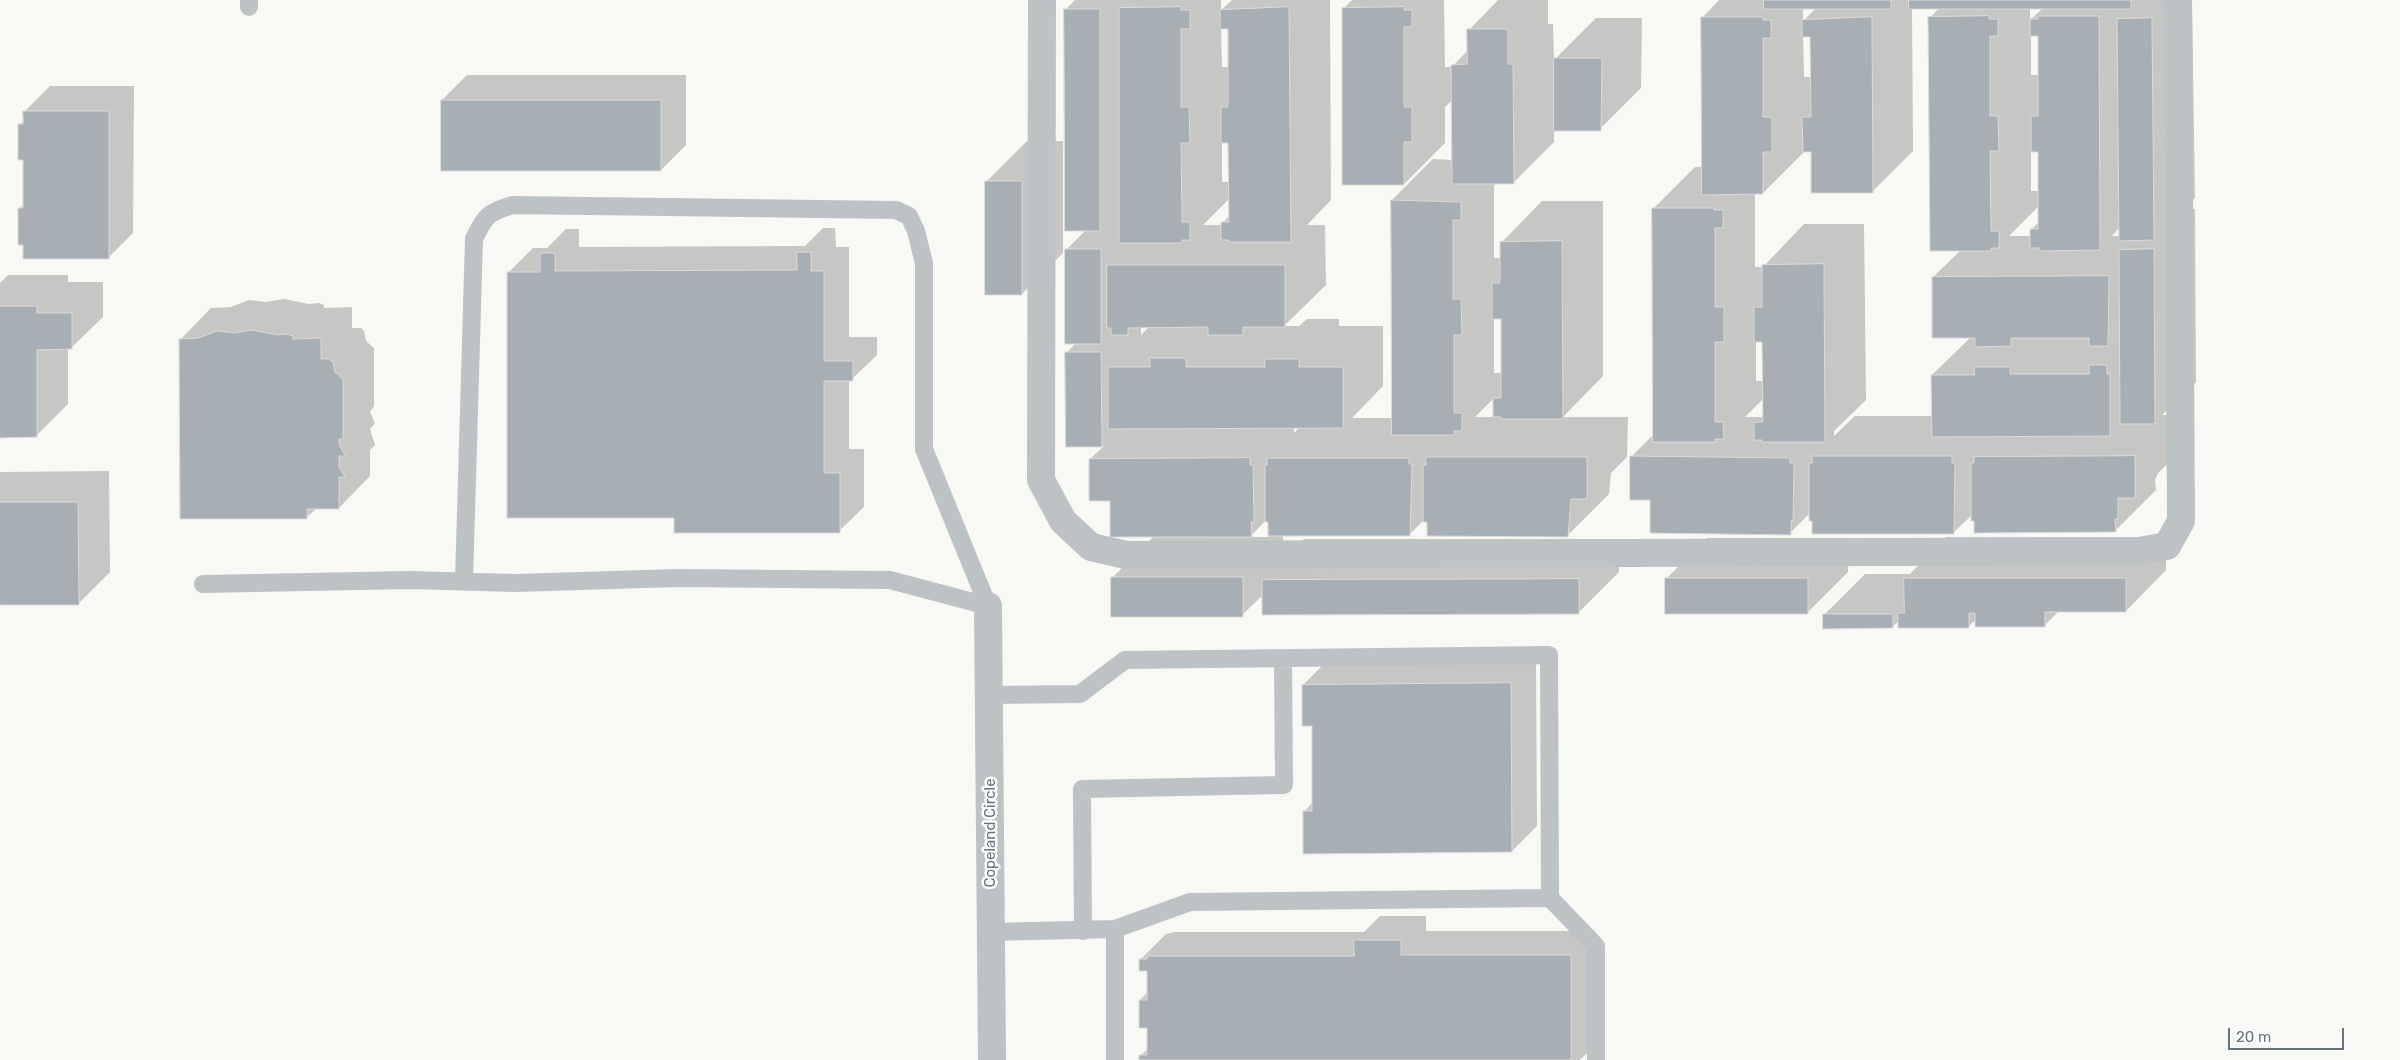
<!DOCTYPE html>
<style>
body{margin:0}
#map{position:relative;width:2400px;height:1060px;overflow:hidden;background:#f8f8f5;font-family:Rubik,sans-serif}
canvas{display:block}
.scale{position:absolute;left:2228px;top:1028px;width:116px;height:22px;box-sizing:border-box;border:2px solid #65747e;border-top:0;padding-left:6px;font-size:15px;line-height:18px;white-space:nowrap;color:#65747e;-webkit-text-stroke:4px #fff;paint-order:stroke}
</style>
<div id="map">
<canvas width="2400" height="1060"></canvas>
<div class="scale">20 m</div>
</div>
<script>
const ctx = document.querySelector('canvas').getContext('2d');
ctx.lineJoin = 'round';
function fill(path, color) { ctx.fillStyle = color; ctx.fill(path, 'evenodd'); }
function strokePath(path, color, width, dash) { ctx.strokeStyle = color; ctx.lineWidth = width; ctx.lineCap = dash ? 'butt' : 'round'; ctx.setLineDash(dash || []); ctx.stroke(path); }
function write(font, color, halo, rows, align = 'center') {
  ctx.font = font + ' Rubik,sans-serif'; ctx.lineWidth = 5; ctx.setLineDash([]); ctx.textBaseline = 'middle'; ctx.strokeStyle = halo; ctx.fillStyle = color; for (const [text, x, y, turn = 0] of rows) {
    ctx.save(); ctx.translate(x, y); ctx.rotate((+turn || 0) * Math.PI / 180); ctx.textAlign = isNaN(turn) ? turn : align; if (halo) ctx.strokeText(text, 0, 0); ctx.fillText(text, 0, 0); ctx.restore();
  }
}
const shadow = new Path2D(`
 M1075,0H1221V10L1232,0H1330L1331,200L1307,225H1325L1326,285L1284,326H1299L1307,319H1339V326H1383V386L1352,418H1393L1392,200L1433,159L1453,160L1452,100L1445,107V143L1404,184L1343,9L1352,0H1444L1445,67H1452L1469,49V30L1498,0H1548V24H1553L1554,60L1596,18H1642L1641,88L1600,129H1554V142L1513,183H1496L1494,186V258H1502V242L1542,201H1603V376L1563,417H1628L1627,457L1611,473L1609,494L1568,535L1428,521H1423L1409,535H1283V560L1304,539H1619V572L1578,613L1263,595L1242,615L1113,577L1154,536L1112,500L1090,459L1104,446H1068L1066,353L1077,342L1066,250L1086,230L1065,10ZM1221,27H1229V67H1222ZM1222,142H1230V182H1222ZM1230,198V214L1222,225H1203ZM1494,318H1502V373H1494ZM1141,327H1149L1141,335ZM1494,398V417H1475ZM1294,427H1300L1294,433ZM1265,521H1269V537H1250Z
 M1719,0H2192L2195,198L2184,209H2195L2196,382L2162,415H2175L2176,456L2158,473L2155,480L2156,490L2115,531L1975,519L1973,514L1953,533L1813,519L1810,513L1790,533L1651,499L1631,457L1655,433L1654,208L1695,167H1703L1702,18ZM1803,8H1816L1803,21ZM1912,8H1939L1930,18L1961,250L1933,277L1971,337L1932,375L1933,416H1855L1834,436V431L1866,400L1864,224H1804L1763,267H1755V194L1763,193L1804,152L1812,151L1872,192L1913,151ZM2030,8H2043L2030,20ZM2031,35H2039V75H2031ZM1803,36H1812V77H1804ZM2031,150H2039V191H2031ZM2039,206V222L2031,230V236H2009ZM2120,227V236H2112ZM1756,341H1763L1764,381H1756ZM1764,398V414L1762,417H1745Z
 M467,75H686V145L661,170L442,100Z
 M50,86H134L133,233L108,258L24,243L19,209L25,203V159L19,125L25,119V111Z
 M1027,141H1063V253L1022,294L986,182Z
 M823,228H835L836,247H849V337H877V355L852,379H849V449H864V507L839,531L675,517L508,273L533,248H547L566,229H579V247L805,246Z
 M8,275H68V282H103V317L71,348H68V404L36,436H0V283Z
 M284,299L309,304L319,303L324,305V308L352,307V328H361L364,331L366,341L374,348V406L370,412L375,423L370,429L375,445L370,450V476L339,508H317L306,518L180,340L211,308L231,307L249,300L266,302Z
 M109,471L110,572L79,603L0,604V472Z
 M1946,537H2166V570L2126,611H2059L2044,626L1976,619L1969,626L1900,620L1892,627L1824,615L1865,574H1910Z
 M1707,538H1848V572L1807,613L1666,579Z
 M1536,658L1537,826L1512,851L1304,812L1313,802V725L1303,685L1328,660Z
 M1380,916H1426V931H1595V1045L1580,1060H1140V1056L1149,1048V1027L1140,1000L1148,992V970L1141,959L1166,934L1174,932H1364Z`);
const building = new Path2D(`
 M1764,0H1891V9H1764Z
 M1909,0H2131V9H1909Z
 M1181,7V10H1190V29H1181V107H1189L1190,143H1181L1182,222H1190V240H1182V243H1119V8Z
 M1289,7L1291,242H1229V240H1221V222H1229L1228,143H1221V107H1228V29H1220V10Z
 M1404,7V10H1412V27H1404V107H1412V142H1404V185H1342V8Z
 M1064,9H1100V231H1065Z
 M1989,16V19H1998V36H1990V116H1998L1999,151H1990L1991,231H1999V248H1991V251H1930L1928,17Z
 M2038,16H2099L2100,250L2039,251V248H2030V229H2038V152H2031V116H2038V36H2030V19H2038Z
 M1701,17H1763V20H1771V38H1763V117H1772V152H1763V194L1702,195Z
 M1872,17L1873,193H1811V152H1803L1802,117H1811L1810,37H1802V20Z
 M2152,18L2154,240L2119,241L2117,19Z
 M1467,29H1508V64H1513L1514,184H1452L1451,65L1467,64Z
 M1554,58H1602L1601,131H1554Z
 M441,100H661V171H441Z
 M23,111H109V259H23V245H18V208H23V160H18V124H23Z
 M985,181H1022V295H985Z
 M1391,200L1461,202V220H1453V299H1461L1462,335H1454V413H1462V431H1454V435H1392Z
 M1652,208H1714V210H1723V228H1715V307H1724V342H1715V422H1723L1724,439H1715V442H1653Z
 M1562,241L1563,419H1501V417H1493V398H1501V319H1492V283H1500V242Z
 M1065,249H1101V344H1065Z
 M2154,249L2155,424H2120L2119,250Z
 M797,252H811V271H824V361H853V381H824V473H840V533H674V518H507V272H540V253H555V271L797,270Z
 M1824,264L1825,442H1762V440H1754V422H1763L1762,342H1754V307H1762V265Z
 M1107,265H1285V327H1243V335H1208V327L1128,328V335H1111V328H1107Z
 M2109,276L2108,346H2089V338H2011V346L1975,347V338H1932V277Z
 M0,306H37V313H72V349L37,350V437L0,438Z
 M252,330L277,335L287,334L293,336V339L321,338V359H329L333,362L335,372L343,379V439H339V444L345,456H339V467L345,477H339V509H307V519H180L179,339L198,338L217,331L234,333Z
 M1065,352H1101L1102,447H1066Z
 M1150,358H1186V367H1265V359H1299V367H1343V428L1108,429V367H1150Z
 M2089,365H2107V374H2110V436L1932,437L1931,375H1975L1974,367H2010V374H2089Z
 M1630,456L1790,458V463H1794L1793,521H1791V535L1650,533V500H1630Z
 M1812,456H1952V463H1955L1954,534H1812V521H1809V463H1812Z
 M2135,456V498H2118V519H2115L2116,532L1974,533V521H1971V463H1974V457Z
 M1426,457H1587V499H1571L1568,537L1427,536V522H1423V465H1426Z
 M1250,458V465H1253L1254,522H1251L1252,537H1110V501H1089V459Z
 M1267,458H1409V464H1412L1410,536H1268V522H1265V465H1267Z
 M0,502H78L79,605H0Z
 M1111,577H1243V617H1111Z
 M1665,578H1808V614H1665Z
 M1904,578H2126V612H2045V627H1975V613H1969V628H1898V613H1904Z
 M1579,579V614L1262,615V580Z
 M1823,614H1893V628L1823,629Z
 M1511,683L1512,852L1303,854V811H1312V726H1302V685Z
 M1354,940H1401V955H1571V1060H1139V1055H1147V1028H1139V1000H1147V971H1139V959H1147V956H1354Z`);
const lane = new Path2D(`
 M249,7V0
 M464,581L474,239C485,216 488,212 513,205L896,210L909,216L916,231L924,263V449L988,606
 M203,584L410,580L515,583L678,578L890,580L988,606
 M990,695L1080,694L1125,660L1549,655L1550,898L1190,902L1115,929L991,932
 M1550,898L1596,946V1060
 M1115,929V1060
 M1083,931L1082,789L1284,785L1283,658`);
const street = new Path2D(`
 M1042,0L1041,480L1063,521L1091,547L1126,555L2139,551L2167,546L2181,521L2178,0
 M988,606L992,1060`);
const streetNames = [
 ["Copeland Circle",991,833,-90]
];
fill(shadow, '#0003');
fill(building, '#a7aeb4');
strokePath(building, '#d9d9d8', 1);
strokePath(lane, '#bdc2c5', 18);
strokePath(street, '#bdc2c5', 28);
write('15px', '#65747e', '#fff', streetNames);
</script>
